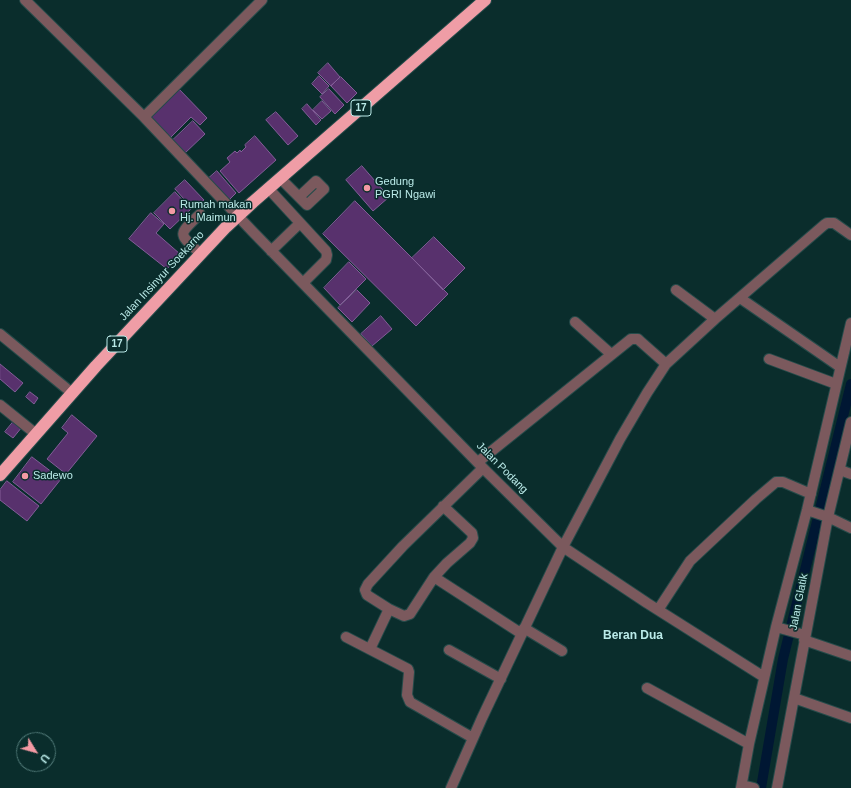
<!DOCTYPE html>
<style>
body{margin:0}
#map{position:relative;width:851px;height:788px;overflow:hidden;background:#0a2d2c;font-family:Helvetica,sans-serif}
canvas{display:block}
.north{position:absolute;left:16px;top:732px;width:40px;height:40px;box-sizing:border-box;background:#0a2d2c;border:1px solid #507977;border-radius:50%;rotate:127deg;font-size:11px;font-weight:700;line-height:16px;text-align:center;color:#baeae8}
.north::after{content:'';display:block;margin:auto;width:14px;height:18px;background:#f49aa4;clip-path:polygon(50% 0,100% 100%,50% 72%,0 100%)}
</style>
<div id="map">
<canvas width="851" height="788"></canvas>
<div class="north">U</div>
</div>
<script>
const ctx = document.querySelector('canvas').getContext('2d');
ctx.lineJoin = 'round';
function strokePath(path, color, width, dash) { ctx.strokeStyle = color; ctx.lineWidth = width; ctx.lineCap = dash ? 'butt' : 'round'; ctx.setLineDash(dash || []); ctx.stroke(path); }
function fill(path, color) { ctx.fillStyle = color; ctx.fill(path, 'evenodd'); }
function write(font, color, halo, rows, align = 'center') {
  ctx.font = font + ' Helvetica,sans-serif'; ctx.lineWidth = 3; ctx.setLineDash([]); ctx.textBaseline = 'middle'; ctx.strokeStyle = halo; ctx.fillStyle = color; for (const [text, x, y, turn = 0] of rows) {
    ctx.save(); ctx.translate(x, y); ctx.rotate((+turn || 0) * Math.PI / 180); ctx.textAlign = isNaN(turn) ? turn : align; if (halo) ctx.strokeText(text, 0, 0); ctx.fillText(text, 0, 0); ctx.restore();
  }
}
const canal = new Path2D(`
 M761,788L783,659L851,384`);
const building = new Path2D(`
 M328,63L340,77L331,86L318,73Z
 M319,76L329,86L322,94L312,84Z
 M341,77L357,93L347,103L331,86Z
 M177,87L207,118L200,125L191,117L170,138L148,117Z
 M329,89L344,105L335,114L320,97Z
 M322,101L331,111L322,119L313,110Z
 M307,104L321,120L316,125L302,109Z
 M276,112L298,136L288,145L266,120Z
 M193,121L205,134L184,154L172,141Z
 M255,136L276,160L239,193L220,171L230,162L227,158L235,151L237,153L240,150L241,152L246,147L245,145Z
 M362,166L389,197L373,211L346,180Z
 M217,171L236,193L228,201L209,178Z
 M185,180L204,200L193,209L175,189Z
 M175,192L191,209L170,229L154,213Z
 M355,201L448,294L416,326L323,234Z
 M151,213L164,224L156,233L180,254L167,269L129,239Z
 M434,237L465,268L443,290L412,258Z
 M349,262L366,279L340,305L324,288Z
 M357,290L370,303L352,322L338,308Z
 M381,316L392,329L372,346L361,334Z
 M0,364L23,383L15,392L0,379Z
 M30,392L38,398L34,404L26,397Z
 M72,415L97,436L66,474L47,459L68,433L62,428Z
 M14,421L22,427L13,438L5,432Z
 M32,457L61,479L41,504L13,482Z
 M7,481L39,506L27,521L0,500V490Z`);
const minor = new Path2D(`
 M25,0L144,117L254,233L483,468L563,547L647,603L764,677
 M144,117L262,0
 M280,178L307,205L324,189L316,181L299,197
 M268,188L326,251L327,255L326,260L303,283
 M200,214C177,236 178,233 201,254
 M271,251L300,223
 M676,290L715,319
 M740,298L840,367
 M575,322L611,354
 M0,334L72,393
 M769,359L836,384
 M0,405L36,434
 M478,462L631,339H638L640,341L666,364
 M840,470L851,474
 M807,510L828,517L851,528
 M434,577L522,634
 M389,609L404,616L410,614L434,577L447,563L470,543L473,538L472,533L443,506
 M658,610L690,561L756,499L776,482H783L811,494
 M776,627L805,635
 M524,628L562,651
 M346,637L408,669L409,672L407,695L410,702L473,738
 M804,640L851,656
 M370,649L389,609L367,595L365,590L368,584L403,546L483,468
 M449,650L501,679
 M647,688L749,744
 M794,698L851,718
 M742,785L754,788
 M451,788L482,718L563,547L620,439L647,393L666,364L715,319L824,225L827,223H834L851,235
 M741,788L749,744L776,627L807,510L851,323
 M777,788L828,517L851,422`);
const highway = new Path2D(`
 M0,475L96,366L226,227L253,202L485,0`);
const markers = [
 [367,188,4,"#f49aa4"],
 [172,211,4,"#f49aa4"],
 [25,476,4,"#f49aa4"]
];
const shields = [
 [361,108,20],
 [117,344,20]
];
const shieldNames = [
 ["17",361,108],
 ["17",117,344]
];
const poiNames = [
 ["Gedung",375,182],
 ["PGRI Ngawi",375,195],
 ["Rumah makan",180,205],
 ["Hj. Maimun",180,218],
 ["Sadewo",33,476]
];
const streetNames = [
 ["Jalan Insinyur Soekarno",162,276,-47],
 ["Jalan Podang",502,468,45],
 ["Jalan Glatik",799,602,-79]
];
const neighbourhoodNames = [
 ["Beran Dua",633,636]
];
strokePath(canal, '#001733', 10);
fill(building, '#58316d');
strokePath(building, '#835d98', 1);
strokePath(minor, '#264b4a', 12);
strokePath(highway, '#264b4a', 14);
strokePath(minor, '#7b595d', 10);
strokePath(highway, '#ef9da6', 12);
for (const [x, y, r, color] of markers) { const dot = new Path2D(); dot.arc(x, y, r, 0, 2 * Math.PI); ctx.fillStyle = color; ctx.fill(dot); strokePath(dot, '#0a2d2c', 1.5); }
for (const [x, y, w] of shields) { const box = new Path2D(); box.roundRect(x - w / 2, y - 8, w, 16, 3); ctx.fillStyle = '#0a2d2c'; ctx.fill(box); strokePath(box, '#baeae8', 1); }
write('bold 10px', '#baeae8', null, shieldNames);
write('11px', '#baeae8', '#0a2d2c', poiNames, 'left');
write('11px', '#baeae8', '#0a2d2c', streetNames);
write('bold 12px', '#baeae8', '#0a2d2c', neighbourhoodNames);
</script>
